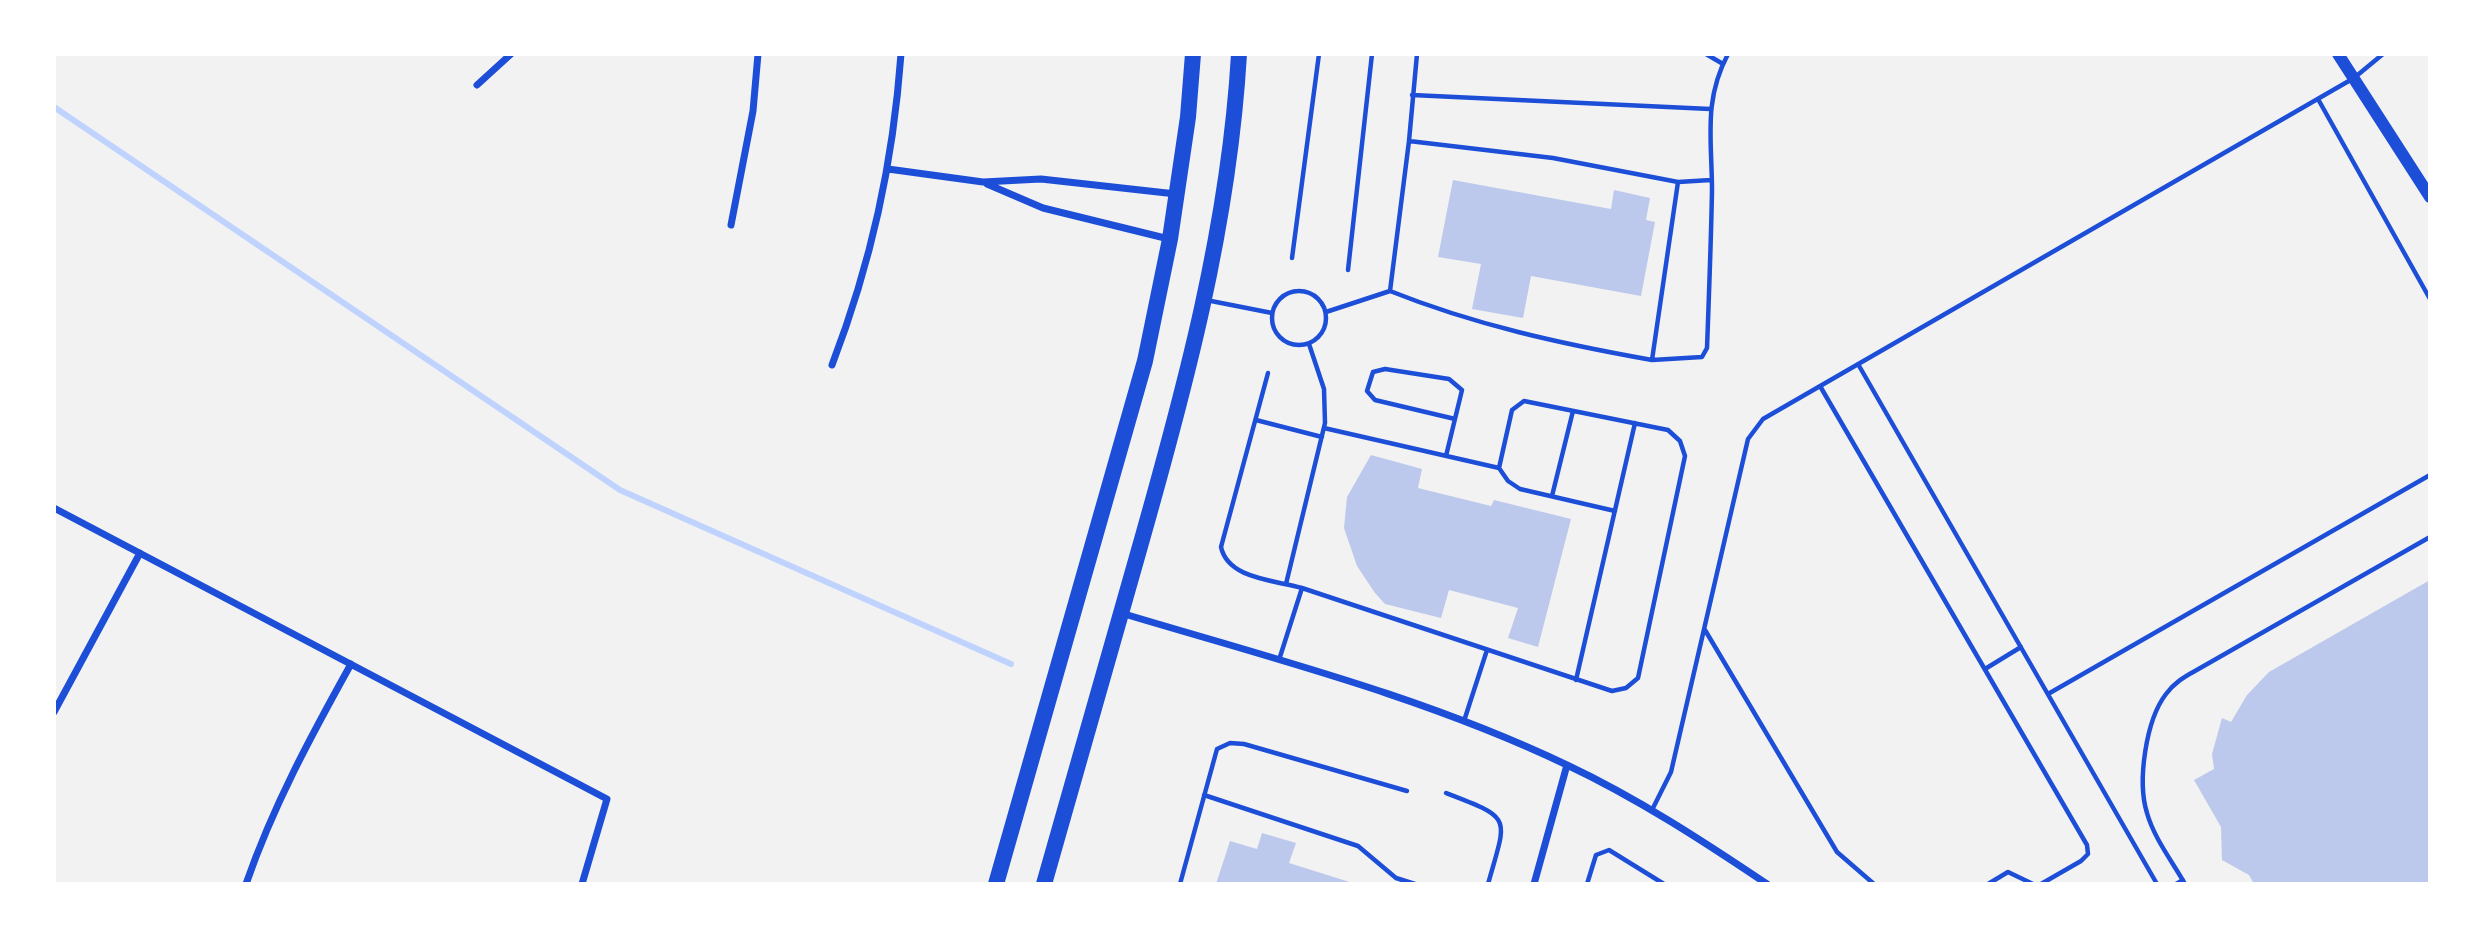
<!DOCTYPE html>
<style>
body{margin:0}
#map{position:relative;width:2484px;height:938px;overflow:hidden;background:#f2f2f2;font-family:"Public Sans",sans-serif}
canvas{display:block}
.frame{position:absolute;inset:0;border:56px solid #fff;pointer-events:none}
</style>
<div id="map">
<canvas width="2484" height="938"></canvas>
<div class="frame"></div>
</div>
<script>
const ctx = document.querySelector('canvas').getContext('2d');
ctx.lineJoin = 'round';
function strokePath(path, color, width, dash) { ctx.strokeStyle = color; ctx.lineWidth = width; ctx.lineCap = dash ? 'butt' : 'round'; ctx.setLineDash(dash || []); ctx.stroke(path); }
function fill(path, color) { ctx.fillStyle = color; ctx.fill(path, 'evenodd'); }
const stream = new Path2D(`
 M54,107L620,490L1011,664`);
const building = new Path2D(`
 M1453,180L1611,209L1614,190L1650,198L1646,220L1655,222L1641,296L1531,276L1523,318L1472,309L1481,264L1438,257Z
 M1371,455L1422,469L1418,488L1491,506L1494,500L1571,519L1538,647L1508,638L1518,608L1449,590L1441,618L1385,604L1375,593L1357,566L1344,528L1347,497Z
 M2430,580V884H2254L2249,875L2222,860L2221,827L2194,780L2214,769L2212,754L2222,718L2231,722L2247,695L2269,672Z
 M1262,833L1296,843L1289,863L1356,884H1216L1230,841L1257,849Z`);
const service = new Path2D(`
 M1706,54L1723,64
 M1412,95L1710,109
 M2318,99L2430,299
 M1409,141L1417,54
 M1678,182L1711,180
 M1292,258L1319,54
 M1348,270L1372,54
 M1272 318a27 27 0 1 1 54 0a27 27 0 1 1-54 0Z
 M1390,291C1475,325 1562,344 1652,360
 M1206,300L1272,313
 M1326,312L1390,291L1409,141L1553,158L1678,182L1652,360L1702,357L1707,348C1709,295 1711,243 1712,191C1712,140 1703,101 1728,54
 M1858,364L2157,884
 M1268,373L1221,547C1228,579 1274,580 1302,588
 M1820,386L2087,845L2088,854L2081,861L2041,884
 M1256,420L1322,437
 M1324,428L1499,468L1508,481L1520,489L1615,511
 M1446,456L1462,390L1449,379L1385,369L1373,372L1367,391L1375,400L1455,419
 M1552,496L1573,411
 M1286,584L1325,423L1324,389L1309,344
 M1705,630L1837,852L1874,884
 M1279,660L1302,588L1612,691L1626,688L1638,678L1685,456L1680,441L1668,430L1524,401L1512,410L1499,468
 M1985,669L2021,647
 M1576,680L1635,423
 M2048,694L2430,475
 M1464,721L1487,650
 M1446,793C1514,819 1507,816 1488,884
 M1204,795L1358,846L1396,878L1415,884
 M1652,810L1671,772L1748,439L1763,419L2354,78L2383,54
 M1180,884L1217,749L1230,743L1244,744L1407,791
 M1587,884L1596,855L1609,850L1664,884
 M1988,884L2008,872L2033,884
 M2176,884L2183,880
 M2185,884C2172,861 2154,838 2147,813C2137,781 2146,720 2166,694C2174,683 2184,677 2195,671L2430,537`);
const minor = new Path2D(`
 M477,85L511,54
 M888,169L983,182L1041,179L1176,194
 M987,184L1043,208L1169,239
 M731,225L753,111L758,54
 M832,365C871,263 893,164 901,54
 M54,508L607,799L582,884
 M1121,613C1271,658 1425,697 1567,765C1637,798 1703,841 1767,884
 M54,712L140,553
 M246,884C273,806 311,736 351,664
 M1534,884L1567,765`);
const tertiary = new Path2D(`
 M2338,54L2430,197`);
const trunk = new Path2D(`
 M996,884L1145,361L1170,239L1188,117L1193,54
 M1044,884C1075,775 1106,666 1137,557C1184,392 1229,227 1239,54`);
strokePath(stream, '#bfd3fe', 6);
fill(building, '#bdc9ec');
strokePath(service, '#1d4ed8', 4.5);
strokePath(minor, '#1d4ed8', 7);
strokePath(tertiary, '#1d4ed8', 12);
strokePath(trunk, '#1d4ed8', 16);
</script>
